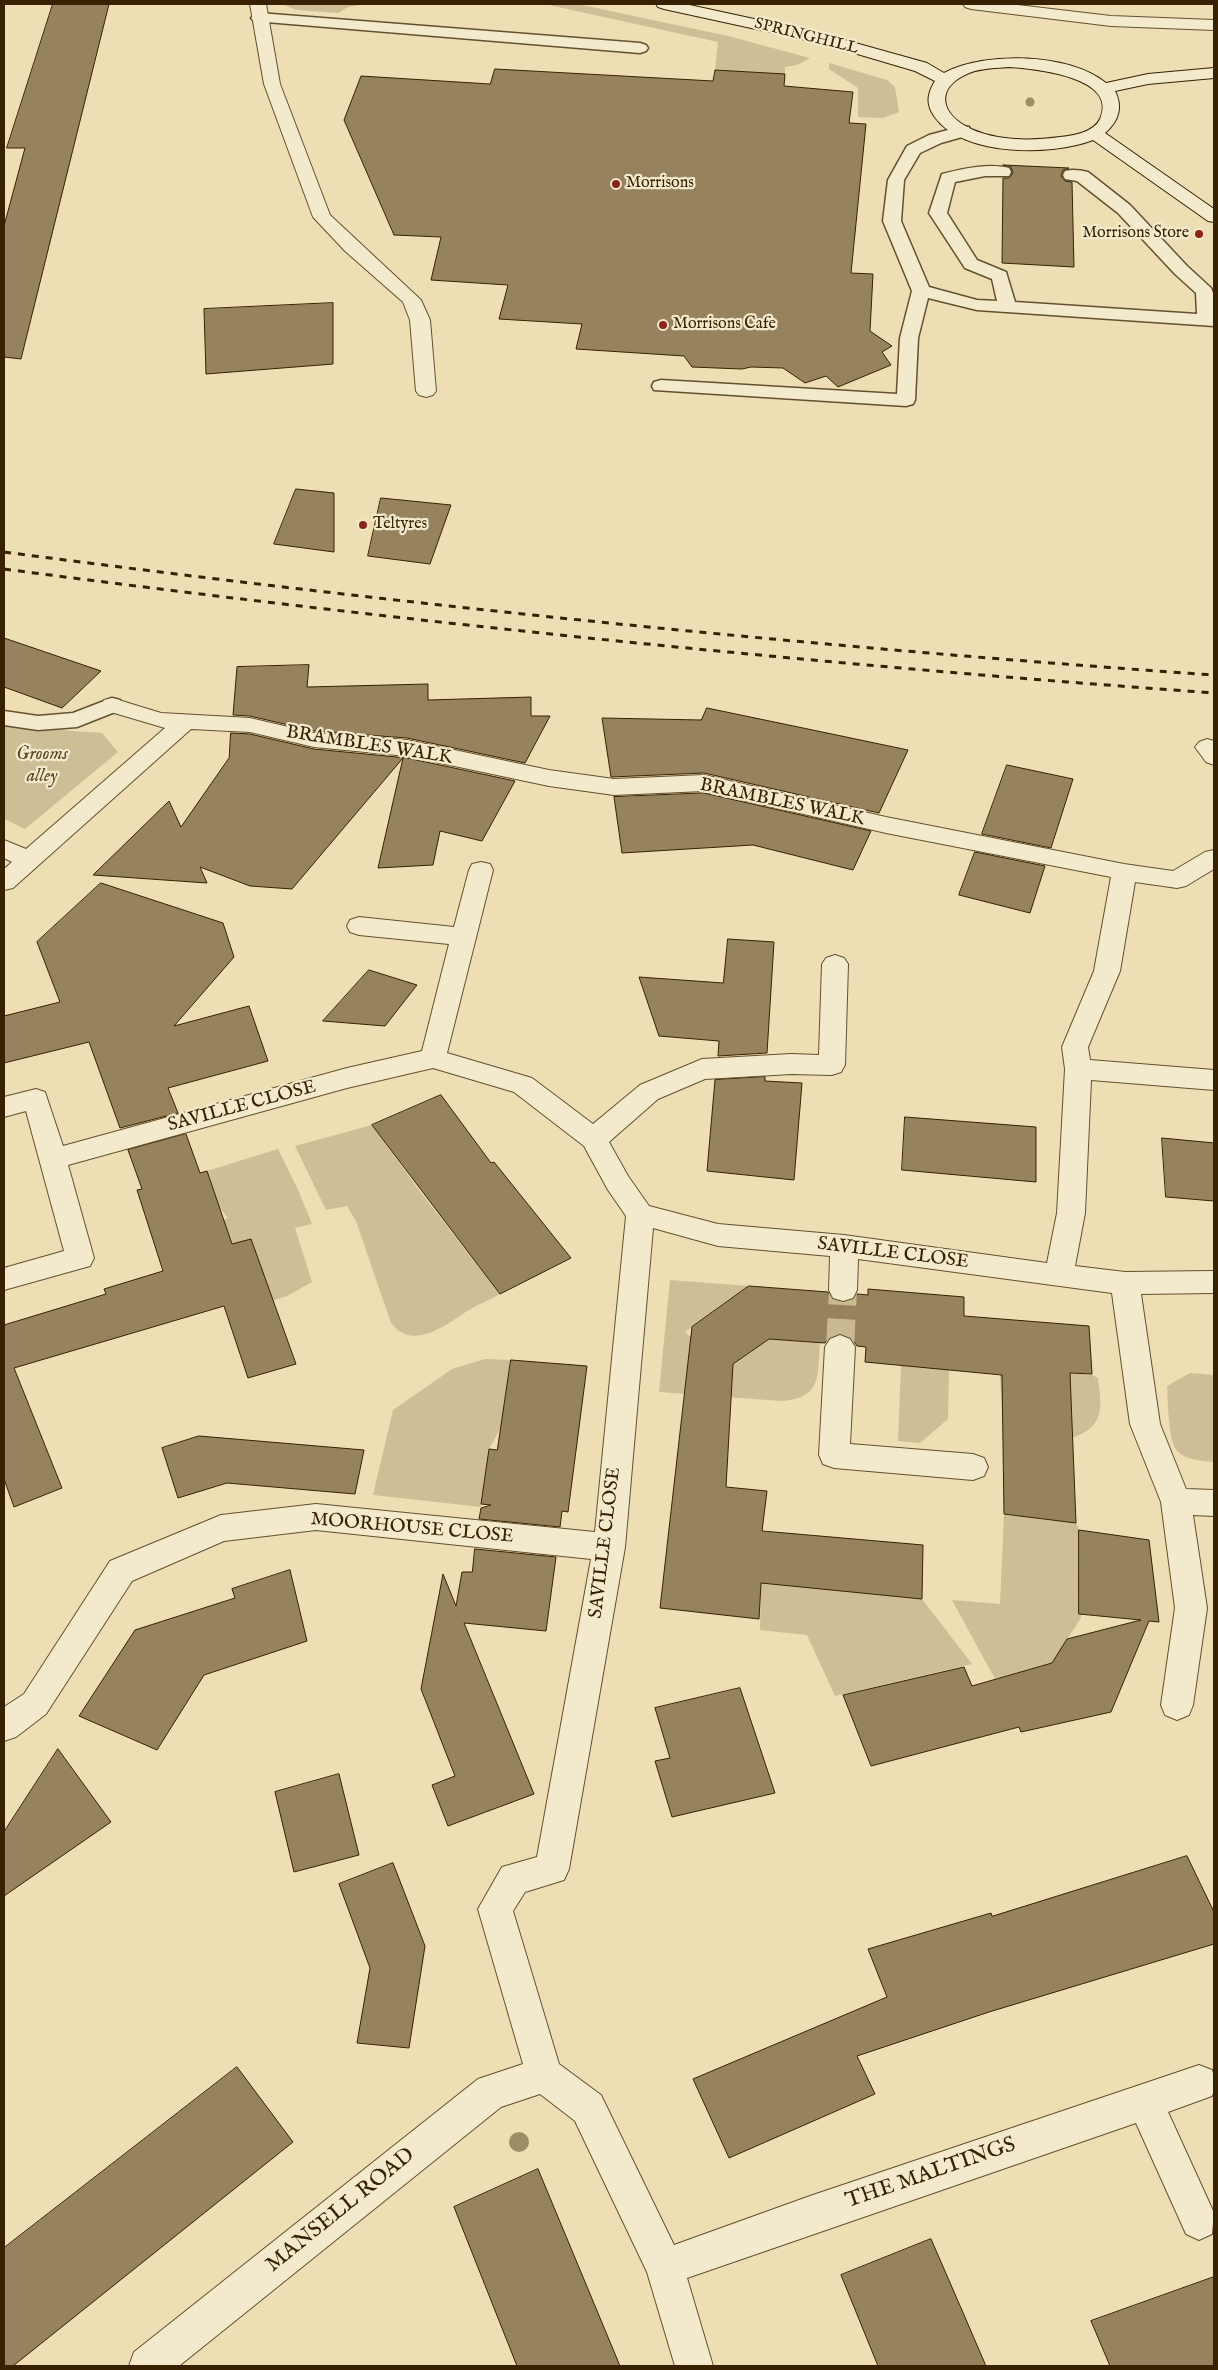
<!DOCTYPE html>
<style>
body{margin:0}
#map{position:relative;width:1218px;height:2370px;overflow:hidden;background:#eddeb4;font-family:"IM FELL English",serif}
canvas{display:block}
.frame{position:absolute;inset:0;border:5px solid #372100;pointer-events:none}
</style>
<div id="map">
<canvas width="1218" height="2370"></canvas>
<div class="frame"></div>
</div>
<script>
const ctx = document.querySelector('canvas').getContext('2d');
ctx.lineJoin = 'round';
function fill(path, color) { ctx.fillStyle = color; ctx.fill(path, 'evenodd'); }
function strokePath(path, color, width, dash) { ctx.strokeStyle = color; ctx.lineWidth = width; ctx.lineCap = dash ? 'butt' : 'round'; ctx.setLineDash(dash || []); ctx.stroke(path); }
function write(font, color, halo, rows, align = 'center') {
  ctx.font = font + ' "IM FELL English",serif'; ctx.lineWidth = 4.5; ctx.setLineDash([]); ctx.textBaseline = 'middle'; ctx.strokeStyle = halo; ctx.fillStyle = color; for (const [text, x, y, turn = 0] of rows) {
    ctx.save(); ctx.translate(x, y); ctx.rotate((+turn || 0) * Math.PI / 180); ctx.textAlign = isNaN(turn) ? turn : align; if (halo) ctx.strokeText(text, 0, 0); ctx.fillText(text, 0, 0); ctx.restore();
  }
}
const green = new Path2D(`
 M281,4H367L348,7L338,13L297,10Z
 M533,4H577L728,36L810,58L797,65L785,67V74L715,70L718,42L549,5Z
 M829,63L887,80L895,87L899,112L883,118L858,117V88L829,69Z
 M4,726L102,733L118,752L25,829L4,819Z
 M372,1125L418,1189L500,1294C490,1300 479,1304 469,1310C447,1324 413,1352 391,1323L356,1221L347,1206L326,1210L295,1146Z
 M278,1149L299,1192L312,1224L295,1228L312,1282L287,1296L238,1312L219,1222L228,1218L219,1207L207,1171Z
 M670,1280L749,1286L685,1332L726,1369L769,1339L820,1342C817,1376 823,1398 781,1401L659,1392Z
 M485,1359L511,1360L500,1429L489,1449L481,1507L373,1495L393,1410L452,1369Z
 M901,1365L949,1369L948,1419L920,1443L898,1441Z
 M1007,1368L1092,1375L1098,1378C1102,1407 1105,1427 1072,1438L1003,1431L1000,1374Z
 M1190,1373L1214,1375V1462C1203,1461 1186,1460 1177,1451C1168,1440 1168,1401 1167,1386Z
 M1004,1514L1076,1523L1079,1530L1081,1618L1052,1663L995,1679L952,1600L1000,1604Z
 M844,1545L842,1591L922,1599L972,1664L835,1696L807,1635L760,1630L761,1576Z`);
const building = new Path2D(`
 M53,4H109L21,359L4,357V226L25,148H7Z
 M495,69L713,81L715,70L785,74L784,86L853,92L849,123L866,124L851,273L873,274L870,331L892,346L882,352L891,365L838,387L826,376L805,383L783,368L751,367L742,369L692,367L684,356L576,349L582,324L499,319L508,285L431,280L441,237L394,235L344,120L361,76L490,84Z
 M1003,165L1069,168L1063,170L1061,176L1065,181L1072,182L1074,267L1002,263L1003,178H1009L1013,173L1011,167Z
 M333,303V364L206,374L204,309Z
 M296,489L334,493V552L274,544Z
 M381,498L451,505L430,564L368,556Z
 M4,638L101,671L62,708L4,687Z
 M309,665L307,687L428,684V700L531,697V716H550L525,763L407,738L314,731L250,716L233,715L237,667Z
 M707,708L827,733L908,750L879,813L704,773L611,777L602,718L701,720Z
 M231,733L250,734L314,749L407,758L515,781L482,841L440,831L433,865L378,868L403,758L292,889L250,886L200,867L207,883L93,875L169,801L181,827L229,758Z
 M1007,765L1073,779L1051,848L982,834Z
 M704,793L871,831L853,870L753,845L622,853L614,797Z
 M975,852L1045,866L1030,913L959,895Z
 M101,883L223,923L234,957L174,1026L249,1006L268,1061L168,1088L178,1113L120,1128L89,1042L4,1063V1016L60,1002L37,942Z
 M728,939L774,942L767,1053L718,1056L719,1041L659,1036L639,977L723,983Z
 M369,970L417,985L385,1026L323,1021Z
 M765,1077V1081L802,1083L794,1180L707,1171L715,1080Z
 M441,1095L491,1163L494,1162L571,1258L500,1294L372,1125Z
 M905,1117L1036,1127V1182L902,1170Z
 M186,1134L200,1173L207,1171L232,1244L251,1239L296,1364L248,1378L224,1306L14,1368L62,1488L14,1507L4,1479V1325L106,1294L104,1289L163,1271L137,1190L142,1189L128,1150Z
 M1162,1138L1214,1143V1201L1166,1197Z
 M749,1286L828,1292L832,1300L842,1303L854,1300L857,1294L868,1295V1289L964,1297V1316L1089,1326L1092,1374L1070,1373L1076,1523L1004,1514L1002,1375L865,1362L866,1347L857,1346L851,1337L841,1333L829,1337L825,1343L769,1339L733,1364L726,1487L767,1491L762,1531L923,1545L922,1599L761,1583L759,1619L660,1608L692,1327Z
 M511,1360L587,1366L568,1512L562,1511L560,1527L479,1519L481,1508L491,1505L481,1504L489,1449L497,1450Z
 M199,1436L364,1450L355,1494L227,1483L178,1498L162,1448Z
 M1079,1530L1149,1540L1159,1622L1149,1621L1111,1712L1021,1732L1019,1727L871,1766L843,1695L964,1667L972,1686L1052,1663L1067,1639L1141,1620L1079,1614Z
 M475,1549L556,1557L546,1631L464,1623L534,1794L448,1826L432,1785L455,1776L421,1689L443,1574L456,1606L462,1572H472Z
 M290,1570L307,1641L204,1675L157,1750L79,1716L135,1630L235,1598L232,1589Z
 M740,1688L775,1793L672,1817L655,1761L670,1758L655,1708Z
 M58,1749L111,1822L4,1896V1832Z
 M339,1774L359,1855L294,1872L275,1792Z
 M1187,1856L1214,1912V1944L989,2012L857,2056L875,2094L729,2158L693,2079L887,1997L868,1949L991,1913L992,1916Z
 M393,1863L425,1946L409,2048L357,2043L370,1968L339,1884Z
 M237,2067L293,2142L13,2366H4V2248Z
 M538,2169L620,2366H517L454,2207Z
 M931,2239L961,2308L986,2366H878L841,2275Z
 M1214,2277V2366H1110L1091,2321Z`);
const streetTunnel = new Path2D(`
 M840,1347L843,1290`);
const lane = new Path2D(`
 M259,13L640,43L646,45L648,48L646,51L640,53L254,21L251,18L254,15Z
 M963,126L969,127L971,131L969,135L941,143L920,153L904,180L901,221L929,287L977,300L997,301L992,279L965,268L929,213L942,174C963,169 987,163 1009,168L1011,172L1009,176H985L955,182L947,213L977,260L1006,272L1015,302L1197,314L1196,293L1175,274L1118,213L1077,181L1065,179L1063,175L1065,171C1073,169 1080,170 1088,172L1130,205L1187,266L1211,288L1214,295V326L977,310L928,298L918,338L915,400L913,404L906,406L654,390L652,386L654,382L661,380L897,394L900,338L912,291L883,221L888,180L907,146L929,135Z
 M112,698L120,700L123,705L120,710L77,727L38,730L4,725V711L38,716L73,713Z`);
const street = new Path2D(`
 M250,4H266L280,84L330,215L421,300L430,320L436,391L433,395L426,397L419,395L416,391L410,320L403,302L345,251L313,217L264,84Z
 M963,4H1009L1111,16L1214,20V30L1111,26L971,9L965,7Z
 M112,698L161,713L250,718L314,733L407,740L549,770L614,779L704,775L886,817L1124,864L1173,871L1205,852L1214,850V869L1186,886L1177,888L1135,882L1120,971L1088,1047L1090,1060L1214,1070V1090L1091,1080L1085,1213L1075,1266L1125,1272L1214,1271V1293L1141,1294L1160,1424L1186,1489L1214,1490V1516L1193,1515L1207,1608L1193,1705L1189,1715L1177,1720L1165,1715L1161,1705L1175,1608L1161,1502L1130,1424L1112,1293L858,1259L857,1290L853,1298L843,1301L833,1298L829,1290L830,1256L718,1246L653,1228L625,1547L569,1869L564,1880L525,1892L513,1911L559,2064L601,2095L674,2245L810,2196L1199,2065L1212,2070C1215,2079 1215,2087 1212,2096L1168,2112L1214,2213L1212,2234L1199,2240L1186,2234L1136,2123L687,2278L713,2366H675L647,2272L575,2121L540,2094L501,2107L179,2366H129L134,2352L478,2079L523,2064L478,1909L502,1867L537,1857L591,1559L316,1530L224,1541L132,1581L46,1714L16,1737L4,1741V1707L24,1694L110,1561L221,1515L316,1504L595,1532L626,1216L608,1190L584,1146L514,1092L433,1068L347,1088L68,1165L94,1258L90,1266L4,1290V1268L64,1251L26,1111L4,1117V1097L36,1089L45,1092L63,1146L347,1068L422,1051L449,944L359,935L350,932L347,926L350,920L359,917L454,927L469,870L472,864L481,862L490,864L493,870L447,1053L532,1078L593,1124L640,1085L702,1059L791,1054L819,1055L822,964L826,958L835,955L844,958L848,964L845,1065L841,1072L832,1075L791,1074L705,1079L658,1099L609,1142L628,1176L649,1206L718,1224L844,1235L1047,1263L1057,1213L1065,1069L1062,1047L1094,971L1111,877L886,833L704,791L614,795L549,786L407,756L314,747L250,732L191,729L13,888L4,890V869L12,862L4,858V840L26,849L165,728L104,710L101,705L104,700Z
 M1207,739L1214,741V765L1206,762L1195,747L1199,742Z
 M840,1335L850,1339L855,1347L850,1444L973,1454L984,1458L988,1467L984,1476L973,1480L834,1468L823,1464L819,1455L825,1347L830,1339Z`);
const secondary = new Path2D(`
 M656,4H685L823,34L927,63L944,73C985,51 1070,53 1106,83L1148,74L1214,68V78L1148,84L1115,91C1123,107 1119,121 1105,133L1214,209V222L1208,221L1093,140C1052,156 962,157 934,116C926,104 927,94 935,81L915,71L820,43L664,9L658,7ZM1010,67C1036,69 1119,77 1100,119C1094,132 1073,136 1060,137C1031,141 998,141 971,129C940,114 934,88 969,73C982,68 997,68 1010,67Z`);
const rail = new Path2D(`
 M4,552C406,605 809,647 1214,675
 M4,569C406,622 809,664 1214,693`);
const trees = [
 [1030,102,4.5],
 [519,2142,10]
];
const markers = [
 [616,184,5,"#8f2418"],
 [1199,234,5,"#8f2418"],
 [663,325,5,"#8f2418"],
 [363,525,5,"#8f2418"]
];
const farStreetnames = [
 ["SPRINGHILL",806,37,14]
];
const farPoinames = [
 ["Morrisons",626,184],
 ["Morrisons Store",1189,234,"right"],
 ["Morrisons Cafe",673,325],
 ["Teltyres",373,525]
];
const streetNames = [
 ["BRAMBLES WALK",369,746,9],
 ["BRAMBLES WALK",782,803,12],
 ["SAVILLE CLOSE",242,1107,-15],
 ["SAVILLE CLOSE",893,1254,7],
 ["MOORHOUSE CLOSE",412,1529,5],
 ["SAVILLE CLOSE",606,1543,-83]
];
const parkNames = [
 ["Grooms",42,755],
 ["alley",42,777]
];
const nearStreetnames = [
 ["THE MALTINGS",931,2174,-19],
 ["MANSELL ROAD",341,2211,-39]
];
fill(green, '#cebe95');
fill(building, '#96835e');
strokePath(building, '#372100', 1);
strokePath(streetTunnel, '#c9b890', 28, [28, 14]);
strokePath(lane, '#64502d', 3);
strokePath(street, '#64502d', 2);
strokePath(secondary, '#372100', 2);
fill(lane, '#f3eace');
fill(street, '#f3eace');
fill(secondary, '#f3eace');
strokePath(rail, '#372100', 3, [7, 7]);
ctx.fillStyle = '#9e8c65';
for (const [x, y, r] of trees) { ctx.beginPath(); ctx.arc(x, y, r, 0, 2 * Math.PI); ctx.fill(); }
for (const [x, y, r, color] of markers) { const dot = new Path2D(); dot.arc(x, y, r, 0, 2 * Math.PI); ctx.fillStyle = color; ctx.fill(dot); strokePath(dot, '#f3eace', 2); }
write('16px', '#372100', '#f3eace', farStreetnames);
write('16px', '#372100', '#f3eace', farPoinames, 'left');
write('19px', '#372100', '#f3eace', streetNames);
write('italic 19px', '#5d4825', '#f3eace', parkNames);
write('22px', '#372100', '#f3eace', nearStreetnames);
</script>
